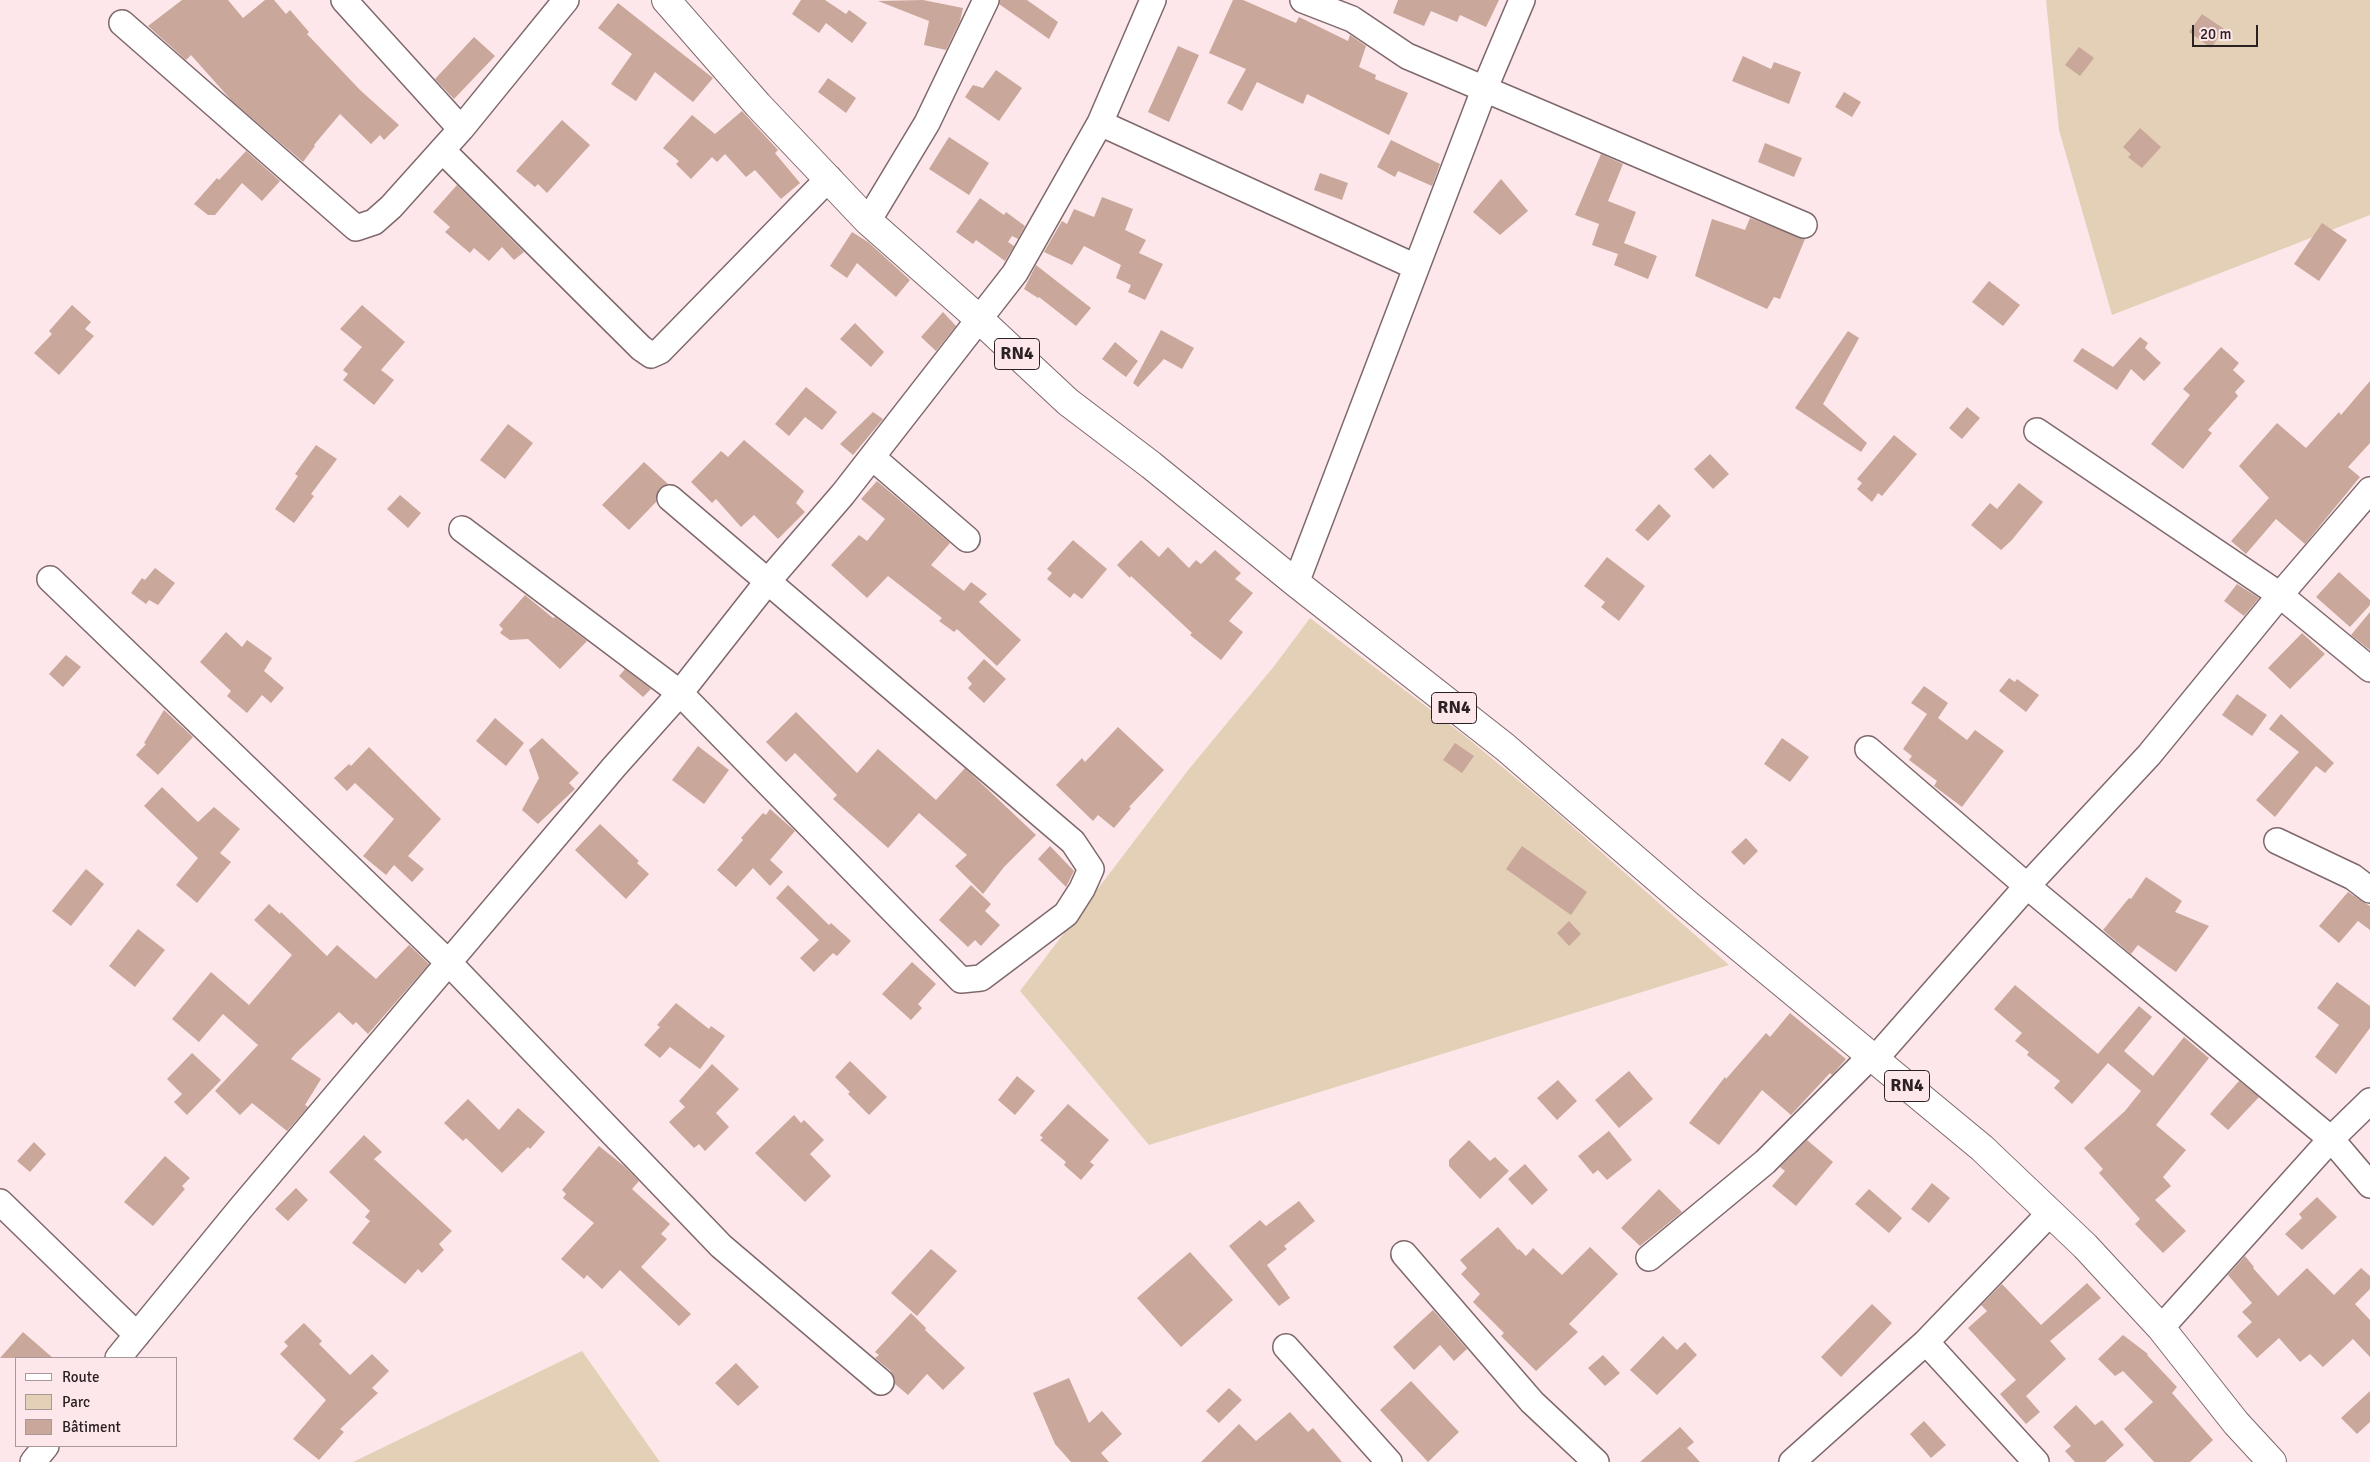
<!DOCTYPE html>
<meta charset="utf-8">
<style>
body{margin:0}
#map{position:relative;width:2370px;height:1462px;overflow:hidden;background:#fde7ea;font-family:Signika,sans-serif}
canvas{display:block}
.legend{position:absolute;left:15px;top:1357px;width:162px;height:90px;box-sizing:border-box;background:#fde7ea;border:1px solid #a9989a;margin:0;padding:6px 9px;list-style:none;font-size:15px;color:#2b2122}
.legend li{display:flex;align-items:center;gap:10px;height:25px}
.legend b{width:25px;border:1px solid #a9989a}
.scale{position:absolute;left:2192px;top:25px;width:66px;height:22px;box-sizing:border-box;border:2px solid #2b2122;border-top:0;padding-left:6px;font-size:15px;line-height:18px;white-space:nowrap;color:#2b2122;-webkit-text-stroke:4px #fde7ea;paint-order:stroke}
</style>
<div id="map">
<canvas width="2370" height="1462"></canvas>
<ul class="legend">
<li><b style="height:6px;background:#fff"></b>Route</li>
<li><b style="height:14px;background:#e4d0b6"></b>Parc</li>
<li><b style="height:14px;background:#c9a79a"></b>Bâtiment</li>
</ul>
<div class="scale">20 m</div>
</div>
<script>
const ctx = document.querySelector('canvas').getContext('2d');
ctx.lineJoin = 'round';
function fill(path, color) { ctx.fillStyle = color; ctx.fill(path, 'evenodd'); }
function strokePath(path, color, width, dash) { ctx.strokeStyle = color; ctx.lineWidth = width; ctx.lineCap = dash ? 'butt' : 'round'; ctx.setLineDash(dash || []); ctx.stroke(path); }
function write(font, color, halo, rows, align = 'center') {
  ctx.font = font + ' Signika,sans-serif'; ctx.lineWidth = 4.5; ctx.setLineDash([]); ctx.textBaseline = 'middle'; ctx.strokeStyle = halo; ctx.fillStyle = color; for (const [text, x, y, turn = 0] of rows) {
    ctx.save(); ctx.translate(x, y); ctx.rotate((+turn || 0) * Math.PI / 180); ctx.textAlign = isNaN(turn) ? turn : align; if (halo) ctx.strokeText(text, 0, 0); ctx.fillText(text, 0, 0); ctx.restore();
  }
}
const green = new Path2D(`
 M2046,0H2370V215L2112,315L2059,130Z
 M1310,618L1465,736L1548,805L1729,965L1149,1145L1020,991L1189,769L1275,665Z
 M582,1351L660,1462H353Z`);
const building = new Path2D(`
 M182,0H228L243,18L265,0H274L286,14L290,10L309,32L307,34L360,90L399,125L384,140L380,135L371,144L340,114L314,145L315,146L303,162L232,101L191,55L186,60L148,26Z
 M801,0H825L846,14L849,10L867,23L852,43L826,23L819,33L792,14Z
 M923,0L963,8L960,21L946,50L924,45L929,21L878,1Z
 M1000,0H1027L1058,22L1049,39L999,4Z
 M1233,0H1243L1296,23L1299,17L1348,41L1350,35L1366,46L1359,67L1376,75L1375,79L1408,93L1389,135L1307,94L1303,104L1257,82L1242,111L1227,103L1246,69L1209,53Z
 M1398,0H1499L1486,27L1460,15L1457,22L1431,11L1424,26L1393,13Z
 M618,3L713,78L693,102L655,72L636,101L611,84L632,54L598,28Z
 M2202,14L2224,29L2211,48L2189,32Z
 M474,37L495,56L454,99L435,79Z
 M1178,46L1199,55L1169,122L1148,112Z
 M2079,47L2094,58L2080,76L2065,65Z
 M1743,56L1771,69L1774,62L1801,72L1789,104L1732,81Z
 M996,70L1022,88L999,121L965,97L973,85L983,88Z
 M828,78L856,98L846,113L818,92Z
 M1844,92L1861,102L1852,117L1835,107Z
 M742,111L778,150L775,153L800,183L781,199L755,170L746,177L725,154L717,162L712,157L691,179L676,164L679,161L663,148L692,115L715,134Z
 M562,120L590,145L547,193L538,184L535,187L516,171Z
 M2140,128L2161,147L2142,168L2128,157L2131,154L2123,147Z
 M949,137L989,163L969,195L929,169Z
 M1391,140L1440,164L1432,186L1398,171L1395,177L1377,167Z
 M1765,143L1802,158L1794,177L1758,162Z
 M246,151L280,181L262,201L242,183L215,215H208L194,204L217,178L219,180Z
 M1601,154L1623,164L1608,201L1636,212L1624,243L1657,256L1648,279L1614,265L1618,254L1592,245L1599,224L1575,215Z
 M1320,173L1348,183L1342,200L1314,190Z
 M1501,179L1528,211L1500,235L1473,212Z
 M457,185L524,252L514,260L502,247L489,261L474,248L470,253L445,232L450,227L433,212Z
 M1102,197L1133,209L1125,230L1146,240L1139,253L1163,264L1145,300L1128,292L1131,285L1116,278L1121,265L1084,246L1072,265L1044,252L1062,221L1067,224L1074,209L1094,217Z
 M980,198L1004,215L1006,212L1025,226L1018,239L1012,236L1008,242L1014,246L1005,261L976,240L973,244L956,232Z
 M1750,218L1805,239L1780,299L1774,297L1767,309L1695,276L1712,219L1745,230Z
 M2322,223L2347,240L2319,281L2294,264Z
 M852,232L868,242L910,280L896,297L857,263L847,278L830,266Z
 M1036,265L1091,308L1076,326L1039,297L1038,298L1024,289Z
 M1989,281L2020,305L2003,326L1972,302Z
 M72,305L91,322L85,329L94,336L59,375L34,353L52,334L49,331Z
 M362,305L405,342L381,370L394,380L374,405L343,380L348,374L343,370L362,347L340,329Z
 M943,312L956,326L936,351L921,337Z
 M855,323L884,352L871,367L840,339Z
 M1161,330L1194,348L1182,369L1164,359L1138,387L1133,383Z
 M1848,331L1859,338L1823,404L1867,443L1861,452L1795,408Z
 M2140,337L2148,343L2145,348L2161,363L2144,381L2131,369L2117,390L2073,361L2082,348L2113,367Z
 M1115,342L1138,361L1126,377L1102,359Z
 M2221,347L2239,363L2233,370L2245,381L2235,392L2238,396L2208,430L2212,433L2183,469L2151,444L2190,395L2183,389Z
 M2370,381V443L2348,467L2360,477L2305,544L2276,519L2246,554L2231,541L2269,498L2239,466L2277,423L2306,448L2339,412L2341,415Z
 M806,387L837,412L822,430L805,417L789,436L775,424Z
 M1967,407L1980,418L1962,439L1949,428Z
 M873,412L883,419L853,455L840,444Z
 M508,424L533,443L505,479L480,460Z
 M1894,435L1917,454L1882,496L1878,493L1872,502L1857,489L1862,483L1857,479Z
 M744,440L804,491L796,503L805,512L778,539L754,515L741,527L716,499L712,503L691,482L721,451L728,457Z
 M316,445L337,459L311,494L314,496L294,523L275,509L298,476L295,474Z
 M1710,454L1729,474L1713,489L1694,469Z
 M644,462L668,484L659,489L656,502L629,530L602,505Z
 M877,481L950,543L931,565L964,591L971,582L987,594L979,602L1021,640L997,666L957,629L954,632L939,621L942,618L888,576L867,598L831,565L859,535L867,541L885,519L861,499Z
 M2019,483L2043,502L2011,541L2001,550L1971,525L1990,503L1997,509Z
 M400,495L421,513L408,528L387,509Z
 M1659,504L1671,516L1648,541L1635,530Z
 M1073,540L1107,569L1082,599L1074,593L1070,598L1047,579L1052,573L1047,569Z
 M1141,540L1159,557L1168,547L1189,568L1196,560L1201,564L1215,550L1241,573L1235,579L1253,593L1229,621L1243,632L1221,660L1190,635L1192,633L1131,576L1130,578L1117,565Z
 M1607,557L1645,586L1619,621L1601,607L1605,602L1584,586Z
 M155,568L175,583L158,605L149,600L146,604L131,593L142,578L145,580Z
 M2339,572L2370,600V605L2350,627L2316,597Z
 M2237,584L2259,598L2244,616L2224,601Z
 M525,595L553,618L555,617L587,641L560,669L528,639L510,640L500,633L503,629L499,625Z
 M2370,612V650L2351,635Z
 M226,632L242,647L247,640L272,658L264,671L284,688L271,703L262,695L247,713L227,696L231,691L200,662Z
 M2302,633L2325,654L2290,689L2268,668Z
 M66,655L81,667L63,687L49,674Z
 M984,659L1006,679L984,703L968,688L972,684L967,678Z
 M625,669L651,689L643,697L619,676Z
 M2009,678L2015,682L2017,679L2039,695L2026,712L1999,691Z
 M1924,686L1948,703L1938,718L1967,740L1975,730L2004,751L1962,807L1934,786L1937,781L1909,760L1912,756L1903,749L1927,714L1911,703Z
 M2237,694L2267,715L2252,736L2222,715Z
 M164,710L193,737L158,775L136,755L146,744L144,743Z
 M796,712L857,773L878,749L936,800L965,768L1036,835L1004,867L983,894L955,866L967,855L919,813L888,848L833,799L837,795L795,753L786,762L766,742Z
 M2281,714L2334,763L2325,773L2316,766L2275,817L2256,800L2299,752L2269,729Z
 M495,718L524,743L506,766L476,741Z
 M1118,727L1164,770L1129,807L1131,808L1114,828L1098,815L1093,821L1056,785L1082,758L1085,762Z
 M542,738L579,773L569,783L575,789L538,824L522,810L539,778L529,750Z
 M1782,738L1809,757L1790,782L1764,764Z
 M1455,743L1474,756L1462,773L1443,760Z
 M698,746L729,770L704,804L672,780Z
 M369,747L441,819L408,856L424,869L412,882L394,865L386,875L363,856L394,819L355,783L347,791L334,778L349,764L351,766Z
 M162,787L198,822L214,807L240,829L220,853L231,862L197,903L176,885L198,858L144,806Z
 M770,809L795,831L770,860L783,872L770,886L753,868L736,887L717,870L743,840L741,838L763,813L766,815Z
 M600,824L639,861L637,863L649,874L626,899L575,850Z
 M1746,838L1758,851L1744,865L1731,852Z
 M1050,846L1074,871L1066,887L1038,859Z
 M1522,846L1587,892L1571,915L1506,869Z
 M86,869L104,884L71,926L52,911Z
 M2146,877L2182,901L2175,912L2209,926L2176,972L2138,945L2131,954L2103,930L2129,898L2131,899Z
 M788,885L829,925L831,923L851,941L837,956L833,953L814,972L800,958L819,940L776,898Z
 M971,885L991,904L985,911L1000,925L981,946L975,940L968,947L939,920Z
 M2348,892L2370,906V930L2358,921L2339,943L2319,926Z
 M269,904L280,914L281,912L327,956L337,945L376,979L409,945L429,964L368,1034L356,1022L353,1025L339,1012L296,1053L291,1059L321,1079L305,1105L308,1107L287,1131L252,1103L240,1115L215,1091L258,1045L223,1014L199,1042L172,1019L211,972L249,1005L292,955L254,920Z
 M1569,921L1581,934L1569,946L1557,933Z
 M138,929L165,950L135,987L109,966Z
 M912,962L936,984L918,1004L922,1008L911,1020L882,994Z
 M2337,982L2370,1006V1028L2336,1074L2315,1057L2339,1025L2317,1008Z
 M2015,985L2098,1054L2139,1006L2152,1017L2124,1051L2153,1076L2184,1037L2209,1058L2156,1125L2186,1150L2163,1177L2171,1186L2155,1200L2186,1231L2163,1253L2135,1224L2140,1219L2099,1173L2103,1169L2084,1148L2125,1111L2141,1091L2108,1063L2072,1104L2054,1088L2060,1081L2027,1055L2029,1052L2015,1041L2022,1033L1994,1009Z
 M676,1003L709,1029L711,1026L725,1036L700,1069L670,1047L660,1058L644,1045L660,1027L657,1025Z
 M1790,1013L1846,1059L1832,1075L1830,1073L1791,1115L1762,1090L1719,1145L1689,1123L1725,1077L1726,1079L1766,1033L1770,1037Z
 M192,1053L221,1080L187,1115L174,1102L182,1094L167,1079Z
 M850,1061L887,1097L869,1115L848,1094L850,1092L835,1077Z
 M712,1064L739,1089L716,1113L729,1127L705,1151L699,1144L694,1148L669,1122L685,1107L679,1101Z
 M1629,1071L1653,1099L1619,1128L1595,1100Z
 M1017,1076L1035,1091L1015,1115L998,1100Z
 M1558,1080L1577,1101L1557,1120L1537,1098Z
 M2239,1081L2259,1097L2228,1130L2210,1114Z
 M468,1099L499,1130L518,1108L545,1132L530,1149L528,1147L502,1173L466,1138L463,1141L444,1123Z
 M1068,1104L1109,1140L1090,1162L1094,1165L1081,1180L1064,1165L1066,1162L1040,1140L1043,1138L1040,1135Z
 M794,1115L801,1123L804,1120L824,1140L810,1154L831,1176L805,1202L755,1153Z
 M1609,1131L1632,1160L1607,1180L1598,1170L1593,1174L1578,1156Z
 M364,1135L382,1152L374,1159L452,1231L439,1244L444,1250L422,1273L418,1269L405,1284L352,1243L370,1221L365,1217L370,1211L329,1172Z
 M1469,1140L1490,1161L1495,1157L1509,1171L1480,1199L1449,1166V1160Z
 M1807,1140L1833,1162L1796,1206L1772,1186L1785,1171L1780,1167Z
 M34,1142L46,1154L30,1172L17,1161Z
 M599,1146L624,1166L639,1181L632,1189L670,1224L661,1234L667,1239L641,1267L691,1314L679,1326L620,1270L602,1289L587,1275L584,1279L561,1259L594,1223L563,1198L566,1194L562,1190Z
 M165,1156L190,1178L182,1186L185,1189L153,1226L124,1202Z
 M1525,1164L1548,1190L1532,1205L1508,1179Z
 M1932,1183L1950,1198L1929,1223L1911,1209Z
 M296,1188L308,1200L288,1221L275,1209Z
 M1659,1189L1682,1212L1640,1246L1621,1228Z
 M1869,1189L1902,1218L1889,1233L1855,1204Z
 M2317,1197L2337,1217L2302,1250L2285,1234L2302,1218L2299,1214Z
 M1299,1201L1315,1221L1284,1246L1287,1249L1267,1265L1290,1298L1279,1306L1229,1246L1260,1220L1266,1226Z
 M1498,1227L1518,1250L1519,1249L1526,1256L1533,1248L1562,1275L1590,1247L1618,1274L1569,1324L1578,1332L1536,1371L1501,1336L1504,1333L1473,1302L1480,1294L1461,1274L1467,1268L1460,1260Z
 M931,1249L957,1271L917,1316L891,1293Z
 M1190,1252L1233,1300L1181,1347L1137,1298Z
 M2245,1256L2254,1267L2253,1268L2278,1296L2307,1268L2334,1295L2361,1268L2370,1276V1289L2355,1304L2370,1320V1357L2353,1339L2323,1367L2310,1354L2300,1362L2279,1338L2257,1358L2237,1336L2252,1322L2242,1312L2252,1303L2228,1275Z
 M2087,1283L2101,1298L2050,1341L2066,1359L2026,1396L2040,1412L2026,1424L2000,1394L2016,1380L1968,1328L1987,1311L1981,1305L2002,1284L2041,1325Z
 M1872,1304L1892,1323L1841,1377L1821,1357Z
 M1433,1310L1467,1349L1454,1361L1440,1345L1414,1370L1393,1347Z
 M911,1313L926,1328L925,1330L965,1368L943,1390L927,1374L908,1395L895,1384L891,1371L875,1358L879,1355L875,1352Z
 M304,1323L322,1341L319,1344L350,1375L372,1354L389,1371L372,1388L378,1393L340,1429L344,1432L319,1460L293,1439L326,1400L280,1354L288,1346L284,1342Z
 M23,1332L53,1358H0Z
 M2123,1335L2148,1354L2147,1355L2177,1387L2172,1393L2213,1440L2190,1462H2154L2124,1429L2153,1402L2123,1371L2115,1376L2098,1359Z
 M1663,1336L1677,1350L1685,1342L1697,1355L1657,1395L1630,1370Z
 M1603,1355L1620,1373L1605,1386L1588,1368Z
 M736,1363L759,1387L738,1406L715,1383Z
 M1069,1378L1089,1423L1102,1411L1122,1434L1101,1453L1109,1462H1071L1055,1444L1033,1393Z
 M1411,1381L1459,1432L1428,1462L1380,1410Z
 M1229,1388L1242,1400L1219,1423L1206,1411Z
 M2370,1391V1422L2357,1434L2341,1418Z
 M2076,1405L2095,1425L2102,1420L2124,1445L2105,1462H2075L2065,1451L2071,1446L2053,1427Z
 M1290,1412L1308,1432L1313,1428L1342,1462H1201L1239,1424L1256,1441Z
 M1924,1421L1946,1445L1931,1458L1910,1434Z
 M1680,1427L1694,1442L1687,1448L1700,1462H1640Z`);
const street = new Path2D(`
 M344,0L461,129
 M1303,0L1352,19L1407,56L1804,225
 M122,23L356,228L374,222L391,207L461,129L566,0
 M1100,123L1416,267
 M442,150L641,348L651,355L660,351L829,178
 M868,221L927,123L986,0
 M2037,431L2280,595L2370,669
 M872,457L967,539
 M462,529L680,693L961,980L981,978L1066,914L1082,889L1091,869L1073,842L670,498
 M50,579L450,964L721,1246L881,1382
 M1296,583L1484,90L1522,0
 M1868,749L2027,886L2331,1139L2370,1185
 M2277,841L2353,877L2370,890
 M1875,1059L2027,886L2149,755L2280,595L2370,490
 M0,1202L137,1335
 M1404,1254L1532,1402L1596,1462
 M1649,1258L1765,1162L1872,1055
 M2161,1328L2331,1139L2370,1101
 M1926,1342L2036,1462
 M1286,1347L1389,1462
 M118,1358L240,1209L614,767L680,693L768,581L843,494L1015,273L1100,123L1153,0
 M33,1462L46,1446
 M1792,1462L1926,1342L2050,1213`);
const highway = new Path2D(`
 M666,0L758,105L868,221L978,318L1068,402L1151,465L1296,583L1505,747L1686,903L1982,1148L2085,1246L2161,1328L2236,1423L2272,1462`);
const shields = [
 [1017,354,45],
 [1454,708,45],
 [1907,1086,45]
];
const shieldNames = [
 ["RN4",1017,354],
 ["RN4",1454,708],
 ["RN4",1907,1086]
];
fill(green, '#e4d0b6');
fill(building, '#c9a79a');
strokePath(street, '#7f686b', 28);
strokePath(highway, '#7f686b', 30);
strokePath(street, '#fff', 25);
strokePath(highway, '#fff', 28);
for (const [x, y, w] of shields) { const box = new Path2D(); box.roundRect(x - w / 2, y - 15.5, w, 31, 4); ctx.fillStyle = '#fde7ea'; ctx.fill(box); strokePath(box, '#2b2122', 1); }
write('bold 18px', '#2b2122', null, shieldNames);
</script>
